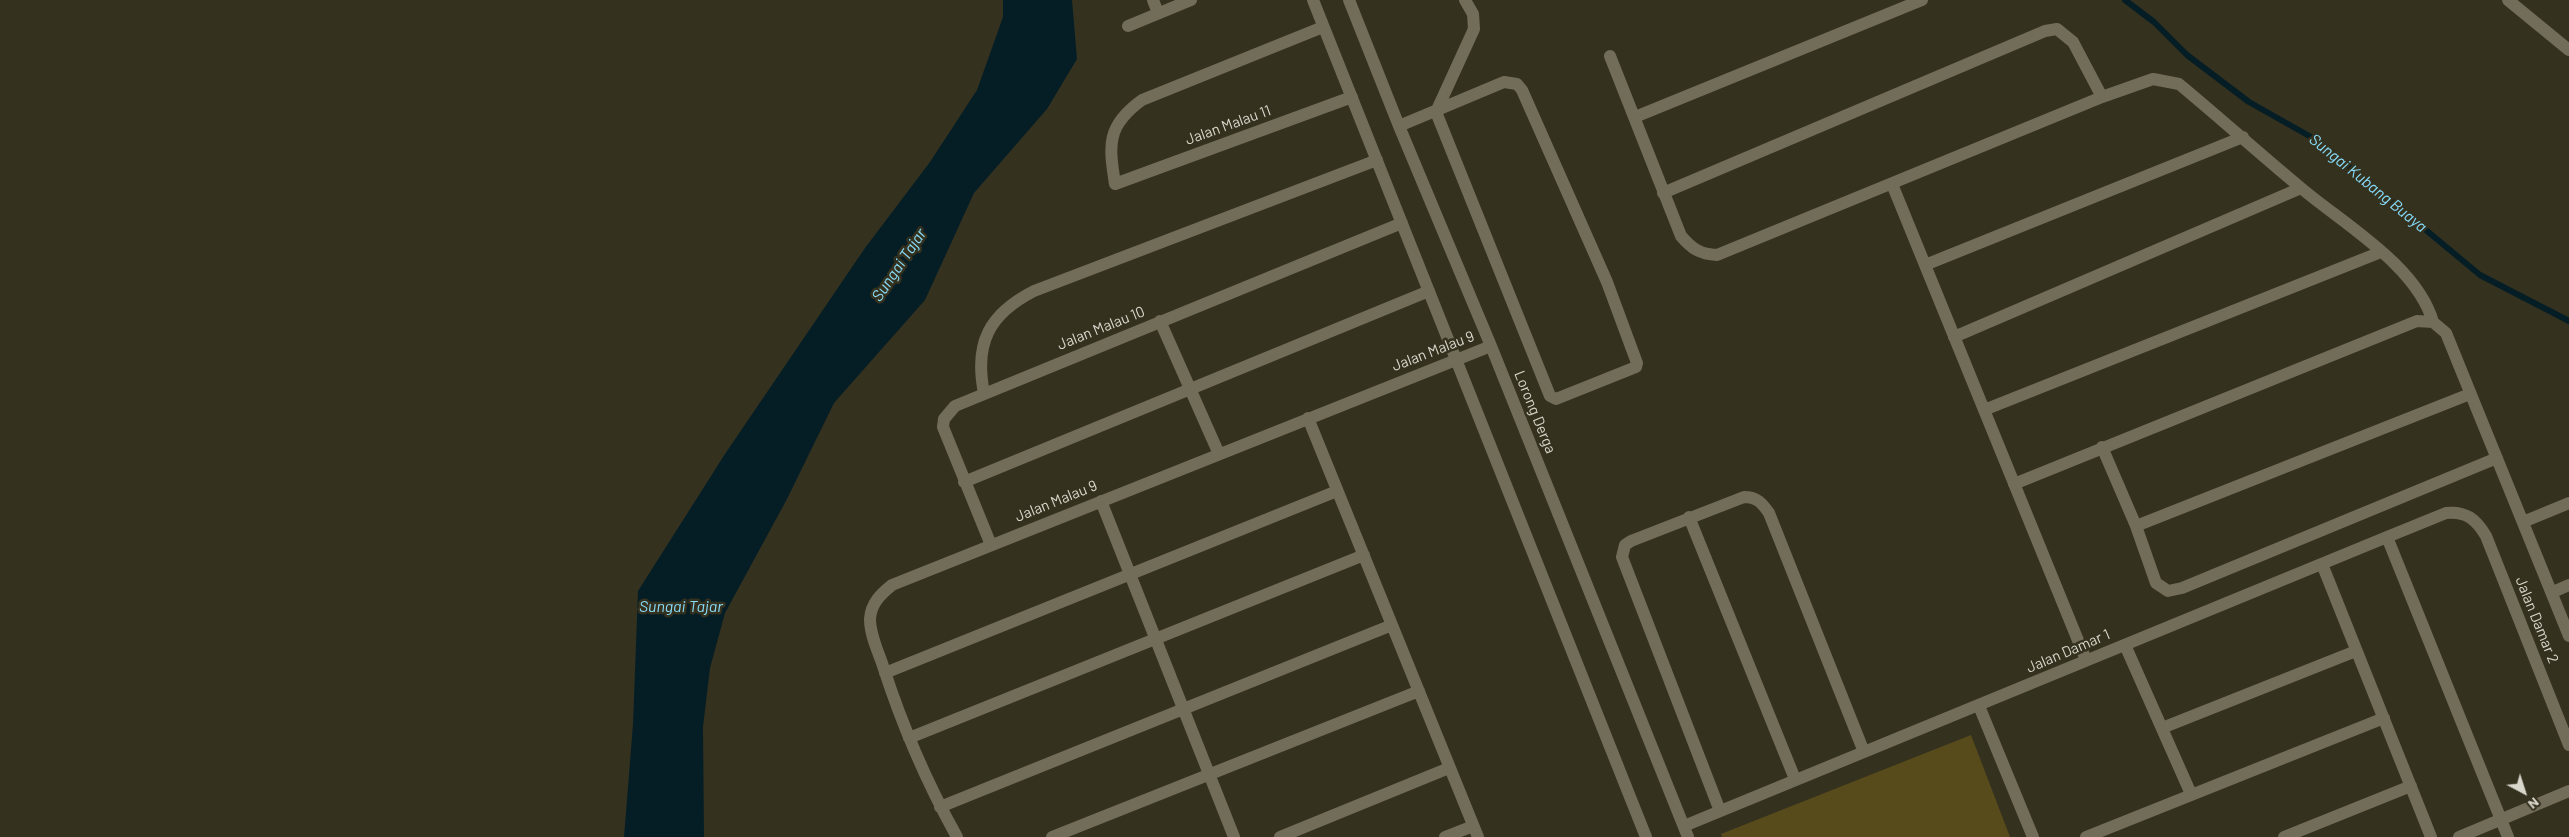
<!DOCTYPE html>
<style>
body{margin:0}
#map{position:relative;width:2569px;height:837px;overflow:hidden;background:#35311f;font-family:Barlow,sans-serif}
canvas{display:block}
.north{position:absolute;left:2499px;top:767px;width:50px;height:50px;-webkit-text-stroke:4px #35311f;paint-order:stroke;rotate:140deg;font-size:14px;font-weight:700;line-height:20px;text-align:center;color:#d9d6cb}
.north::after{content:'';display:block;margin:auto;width:18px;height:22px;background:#d9d6cb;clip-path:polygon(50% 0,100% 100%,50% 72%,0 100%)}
</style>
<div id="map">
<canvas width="2569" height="837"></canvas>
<div class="north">N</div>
</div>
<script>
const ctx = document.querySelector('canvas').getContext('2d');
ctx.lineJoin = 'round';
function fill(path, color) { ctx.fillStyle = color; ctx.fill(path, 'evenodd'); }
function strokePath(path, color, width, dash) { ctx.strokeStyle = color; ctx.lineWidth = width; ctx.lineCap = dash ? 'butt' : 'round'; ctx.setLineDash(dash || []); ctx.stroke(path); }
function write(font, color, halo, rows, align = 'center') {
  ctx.font = font + ' Barlow,sans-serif'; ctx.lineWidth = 5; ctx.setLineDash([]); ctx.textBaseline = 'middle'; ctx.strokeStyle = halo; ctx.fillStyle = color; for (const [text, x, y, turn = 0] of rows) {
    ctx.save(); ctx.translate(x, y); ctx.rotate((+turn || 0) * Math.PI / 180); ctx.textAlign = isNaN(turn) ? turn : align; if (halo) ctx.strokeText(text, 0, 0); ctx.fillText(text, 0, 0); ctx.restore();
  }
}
const green = new Path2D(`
 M1971,735L2010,837H1722L1721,834Z`);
const water = new Path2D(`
 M1003,0H1072L1077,59L1047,109L974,193L925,300L834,403L787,499L725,613L710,668L703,727L704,837H624L633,724L638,591L725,454L865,248L930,162L977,90L1003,17Z`);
const stream = new Path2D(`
 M2125,0L2154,22L2187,55L2249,102L2320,142L2480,275L2569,321`);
const minor = new Path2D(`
 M1153,0L1158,13
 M1313,0L1646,837
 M1349,0L1399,126L1491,346L1688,837
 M2508,0L2569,50
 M1128,26L1191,0
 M1323,27L1142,100C1106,126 1109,145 1115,184L1352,97
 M1610,56L1681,236C1692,249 1700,254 1717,255L2102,97L2153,79L2179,84C2220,118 2260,154 2301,188C2345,225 2417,266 2433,322
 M1635,117L1922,0
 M1399,126L1504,82L1517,84L1522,90L1607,282L1637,363L1636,367L1556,399L1550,396L1436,112L1474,29L1473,14L1465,0
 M1892,184L2086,660
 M1663,193L2045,31L2057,29L2073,42L2102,97
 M1925,265L2243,137
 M1160,321L1219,454
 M1954,337L2301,188
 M984,393C974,343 989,314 1034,291L1377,160
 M1984,410L2381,252
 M1308,418L1478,837
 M2102,447L2136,526L2156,583L2168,591L2182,588L2497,458
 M964,482L1429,291
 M2014,484L2417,321L2433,322L2446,333L2569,636
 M1101,501L1234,837
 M1689,517L1795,779
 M2523,522L2569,503
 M2136,526L2470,394
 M2387,537L2508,837
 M991,545L943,427L944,419L955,406L1402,223
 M2322,564L2431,837
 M2553,592L2569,585
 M2125,645L2191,794
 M885,673L1337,491
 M1979,706L2033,837
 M2162,728L2356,651
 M909,738L1364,555
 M940,807L1392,625
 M1720,811L1622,557L1625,545L1631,541L1744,497C1757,497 1762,503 1769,513L1864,752
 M1684,826L2387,537L2446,513C2466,511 2476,519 2486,536L2569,745
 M957,837C927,783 902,725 883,666C878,651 870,635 870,619C871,603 881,594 892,585L1491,346
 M1052,837L1419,691
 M1280,837L1449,768
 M1445,837L1473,826
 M2086,837L2384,718
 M2284,837L2411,786
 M2459,837L2569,791`);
const streetNames = [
 ["Jalan Malau 11",1228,125,-20],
 ["Jalan Malau 10",1101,328,-22],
 ["Jalan Malau 9",1433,351,-21],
 ["Lorong Derga",1535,412,68],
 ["Jalan Malau 9",1056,501,-22],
 ["Jalan Damar 2",2537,620,68],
 ["Jalan Damar 1",2068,651,-23]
];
const waterNames = [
 ["Sungai Kubang Buaya",2368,183,39],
 ["Sungai Tajar",899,265,-56],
 ["Sungai Tajar",681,607]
];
fill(green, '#574b1c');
fill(water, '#051e26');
strokePath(stream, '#051e26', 6);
strokePath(minor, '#716d59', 12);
write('15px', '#d9d6cb', '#35311f', streetNames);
write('italic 16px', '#86dcfa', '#35311f', waterNames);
</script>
